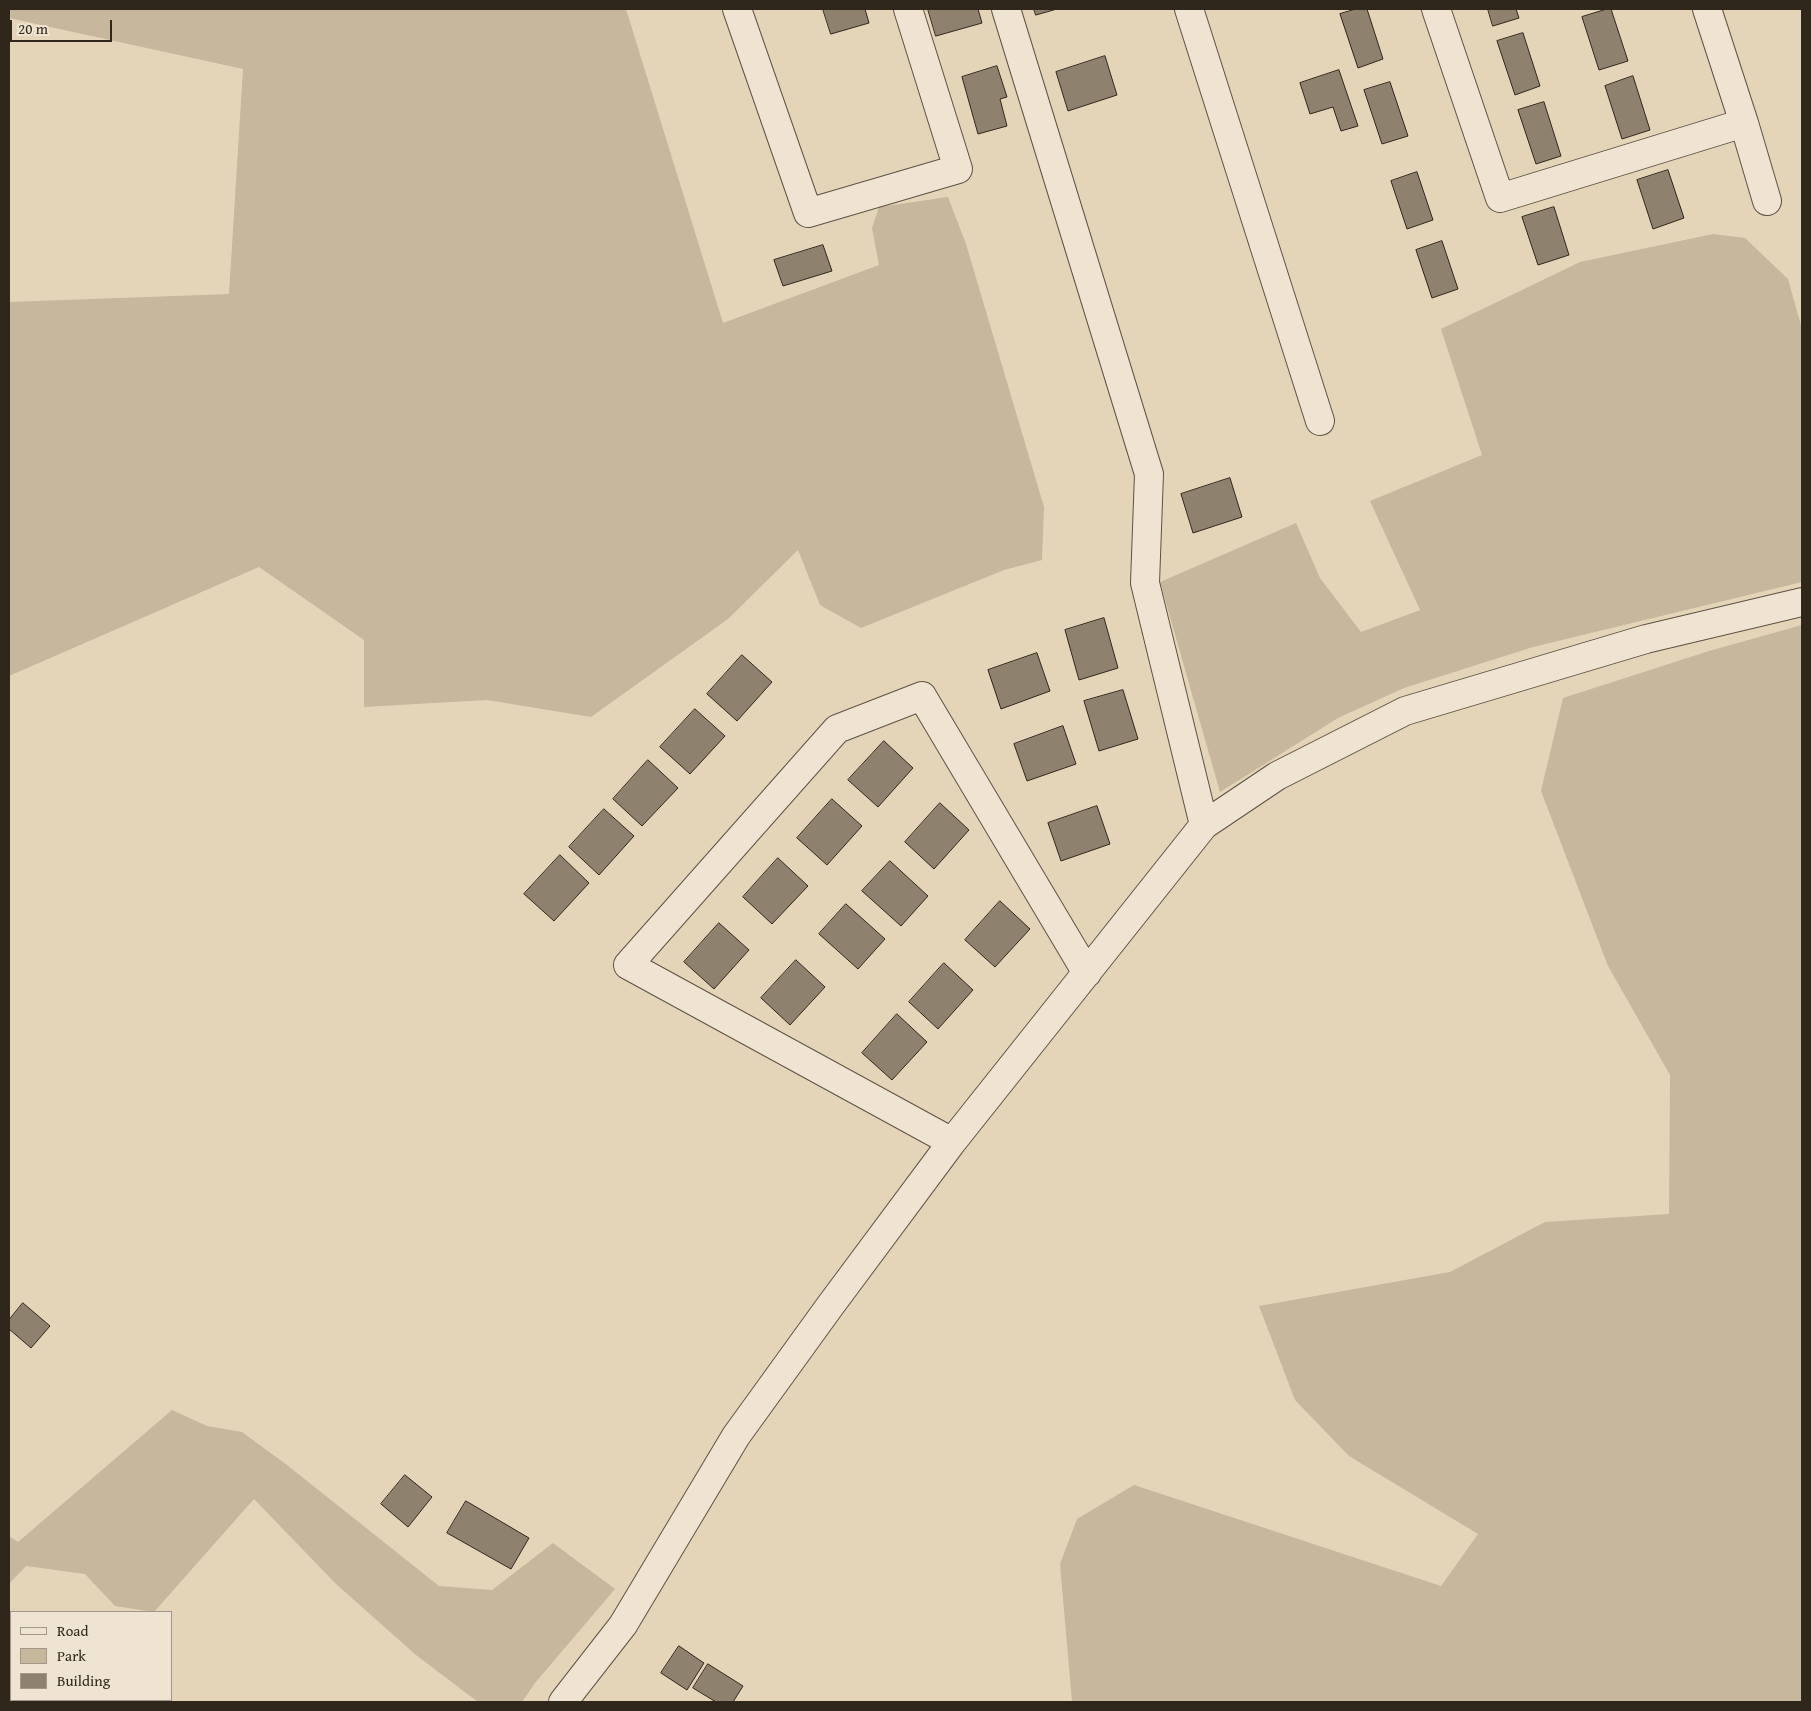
<!DOCTYPE html>
<style>
body{margin:0}
#map{position:relative;width:1811px;height:1711px;overflow:hidden;background:#e5d5b8;font-family:"Gentium Book Plus",serif}
canvas{display:block}
.frame{position:absolute;inset:0;border:10px solid #30271c;pointer-events:none}
.legend{position:absolute;left:10px;top:1611px;width:162px;height:90px;box-sizing:border-box;background:#eee4d1;border:1px solid #a29889;margin:0;padding:6px 9px;list-style:none;font-size:15px;color:#30271c}
.legend li{display:flex;align-items:center;gap:10px;height:25px}
.legend b{width:25px;border:1px solid #a29889}
.scale{position:absolute;left:10px;top:20px;width:102px;height:22px;box-sizing:border-box;border:2px solid #30271c;border-top:0;padding-left:6px;font-size:15px;line-height:18px;white-space:nowrap;color:#30271c;-webkit-text-stroke:4px #eee4d1;paint-order:stroke}
</style>
<div id="map">
<canvas width="1811" height="1711"></canvas>
<div class="frame"></div>
<ul class="legend">
<li><b style="height:6px;background:#eee4d1"></b>Road</li>
<li><b style="height:14px;background:#c6b79d"></b>Park</li>
<li><b style="height:14px;background:#8e816d"></b>Building</li>
</ul>
<div class="scale">20 m</div>
</div>
<script>
const ctx = document.querySelector('canvas').getContext('2d');
ctx.lineJoin = 'round';
function fill(path, color) { ctx.fillStyle = color; ctx.fill(path, 'evenodd'); }
function strokePath(path, color, width, dash) { ctx.strokeStyle = color; ctx.lineWidth = width; ctx.lineCap = dash ? 'butt' : 'round'; ctx.setLineDash(dash || []); ctx.stroke(path); }
const green = new Path2D(`
 M9,9H626L723,323L879,265L872,228L879,207L948,197L966,244L1044,507L1042,560L1004,570L861,628L820,605L798,550L728,619L591,717L487,700L364,707V640L259,567L9,676V302L229,294L243,69L9,18Z
 M1713,234L1745,238L1788,279L1802,329V582L1533,647L1404,688L1338,718L1220,792L1160,582L1296,523L1320,578L1361,632L1420,610L1370,501L1482,455L1441,329L1580,262Z
 M1802,625V1702H1072L1060,1564L1077,1519L1134,1485L1441,1586L1478,1534L1349,1456L1295,1400L1259,1306L1450,1272L1545,1222L1669,1214L1670,1075L1608,966L1541,791L1563,698L1709,651Z
 M172,1410L207,1426L242,1432L287,1465L439,1586L492,1590L553,1543L615,1589L535,1683L522,1702H478L416,1655L336,1584L254,1499L154,1612L115,1606L85,1574L26,1566L9,1584V1536L18,1542Z`);
const building = new Path2D(`
 M823,9H865L869,23L831,34Z
 M928,9H978L982,23L936,36Z
 M1034,9H1057L1036,15Z
 M1356,9H1367L1383,59L1358,68L1340,14Z
 M1488,9H1516L1519,18L1493,26Z
 M1607,9H1611L1628,61L1599,70L1582,17Z
 M1523,33L1540,86L1515,95L1497,41Z
 M1105,56L1117,95L1068,111L1056,72Z
 M997,66L1007,97L1000,99L1007,126L978,134L962,77Z
 M1339,70L1358,126L1341,131L1333,107L1310,114L1300,83Z
 M1633,76L1650,130L1622,139L1605,86Z
 M1390,82L1408,136L1382,144L1364,90Z
 M1544,102L1561,156L1536,164L1518,110Z
 M1668,170L1684,218L1653,229L1637,180Z
 M1417,172L1433,220L1407,229L1391,181Z
 M1554,207L1569,255L1538,265L1522,217Z
 M1442,241L1458,289L1432,298L1416,250Z
 M823,245L832,271L783,286L774,260Z
 M1230,478L1242,517L1193,533L1181,494Z
 M1104,618L1118,668L1079,680L1065,630Z
 M1037,653L1050,691L1001,709L988,670Z
 M742,655L772,682L737,721L707,694Z
 M1123,690L1138,739L1099,751L1084,701Z
 M695,709L725,736L690,774L660,747Z
 M1063,726L1076,764L1027,781L1014,744Z
 M884,741L913,768L878,807L848,780Z
 M648,760L678,788L642,826L613,799Z
 M832,799L862,826L827,865L797,838Z
 M940,803L969,830L934,869L905,842Z
 M1097,806L1110,844L1061,861L1048,823Z
 M604,809L634,836L599,875L569,847Z
 M560,855L589,883L554,921L524,894Z
 M778,858L808,886L772,924L743,897Z
 M890,861L928,896L901,926L862,891Z
 M1000,901L1030,929L995,967L965,940Z
 M846,904L885,939L858,969L819,934Z
 M719,923L749,950L714,989L684,962Z
 M796,960L825,987L790,1025L761,998Z
 M944,963L973,990L938,1029L909,1002Z
 M897,1014L927,1042L892,1080L862,1053Z
 M23,1303L50,1326L31,1348L9,1329V1320Z
 M405,1475L432,1497L408,1527L381,1504Z
 M466,1501L529,1538L511,1569L447,1533Z
 M679,1646L704,1663L687,1690L661,1673Z
 M708,1664L743,1686L733,1702H716L693,1688Z`);
const minor = new Path2D(`
 M737,9L808,213L958,169L908,9
 M1006,9L1149,474L1145,583L1204,825
 M1189,9L1320,421
 M1436,9L1500,198L1744,123L1707,9
 M1744,123L1767,201
 M952,1142L628,965L837,729L922,696L1087,973
 M563,1702L623,1625L736,1436L830,1306L952,1142L1204,825L1277,776L1405,711L1646,639L1802,602`);
fill(green, '#c6b79d');
fill(building, '#8e816d');
strokePath(building, '#30271c', 1);
strokePath(minor, '#5d5243', 30);
strokePath(minor, '#eee4d1', 28);
</script>
